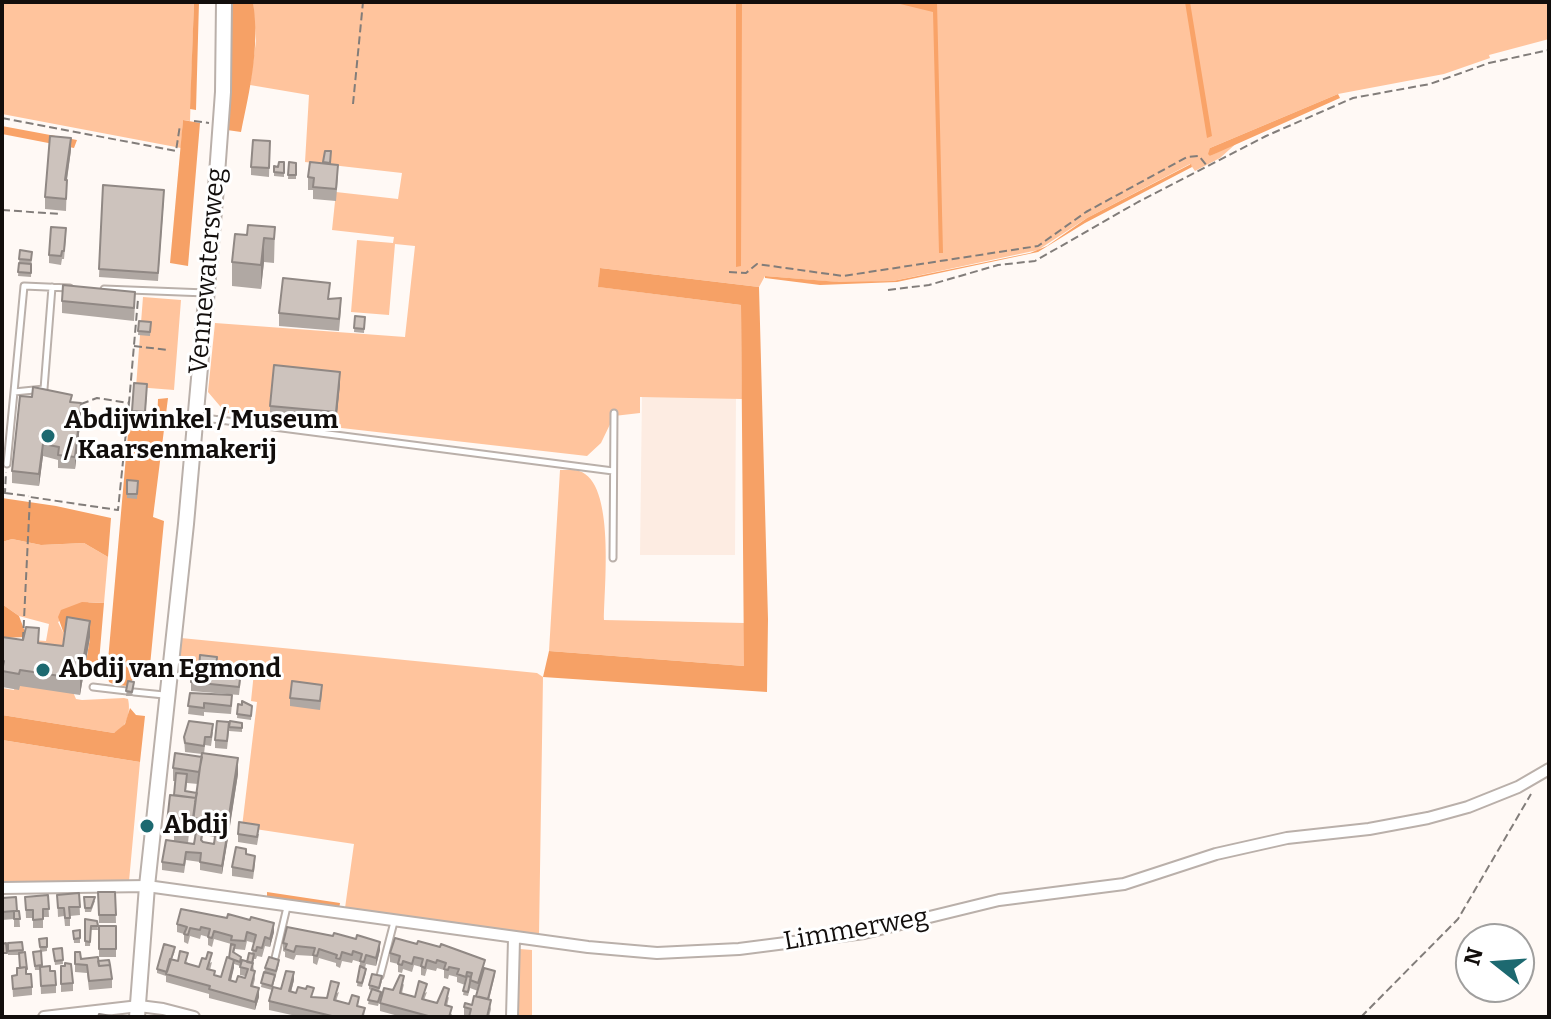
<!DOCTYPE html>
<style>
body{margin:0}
#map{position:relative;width:1551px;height:1019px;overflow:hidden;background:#fff9f5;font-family:Bitter,serif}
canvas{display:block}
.frame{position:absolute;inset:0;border:4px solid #120e0c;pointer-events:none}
.north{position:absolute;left:1455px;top:923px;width:80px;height:80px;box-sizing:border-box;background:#fff;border:2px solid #a09f9e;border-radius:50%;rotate:287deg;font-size:22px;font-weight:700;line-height:32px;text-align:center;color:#120e0c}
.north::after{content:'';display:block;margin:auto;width:28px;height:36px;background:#1d6970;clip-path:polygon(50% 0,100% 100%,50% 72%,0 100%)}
</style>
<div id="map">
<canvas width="1551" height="1019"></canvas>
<div class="frame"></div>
<div class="north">N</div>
</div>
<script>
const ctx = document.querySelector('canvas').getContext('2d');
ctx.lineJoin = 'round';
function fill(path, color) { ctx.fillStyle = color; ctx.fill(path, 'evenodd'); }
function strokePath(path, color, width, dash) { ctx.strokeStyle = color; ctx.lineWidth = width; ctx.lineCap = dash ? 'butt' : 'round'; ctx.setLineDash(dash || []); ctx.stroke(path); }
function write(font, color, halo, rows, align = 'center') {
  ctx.font = font + ' Bitter,serif'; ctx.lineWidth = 6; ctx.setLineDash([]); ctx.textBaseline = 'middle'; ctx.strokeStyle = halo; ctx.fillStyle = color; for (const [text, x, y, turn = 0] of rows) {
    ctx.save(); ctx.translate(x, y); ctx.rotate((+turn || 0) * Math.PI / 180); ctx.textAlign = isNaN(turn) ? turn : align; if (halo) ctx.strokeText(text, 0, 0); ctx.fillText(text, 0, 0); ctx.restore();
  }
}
const built = new Path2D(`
 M642,394L736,395L735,555H640Z`);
const green = new Path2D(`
 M2,2H194L190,121L183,120L181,148L2,114Z
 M253,2H1549V39L1489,55L1490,58L1444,74L1338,94L1210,148V156L1239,141L1220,158L1195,171L1190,164L1087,218L1038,250L893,281L849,283L765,276L759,287L600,268L599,287L741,305L742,399L640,397V413L614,416L601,443L587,456L245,417L225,412L208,392L215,323L405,337L415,246L395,244L389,315L351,312L357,240L393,243L394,237L332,230L336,192L398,199L402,173L305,162L309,95L250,85L256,41Z
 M143,297L181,300L174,390L136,387Z
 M560,470C566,470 574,469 579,471C616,482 604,588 604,620L744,623V666L549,651Z
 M12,539L41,545L84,543L108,557L104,603L89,602L58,622L64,634L60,663L2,638L46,641L49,624L19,616L2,604V542Z
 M181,638L537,673L543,677L539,935L345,908L354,844L242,827L257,702L251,701L254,672L179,662Z
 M15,684L73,692L76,699L82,700L124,698L128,699C131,712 127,728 114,733L2,715V688L14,690Z
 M2,740L140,762L129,881L2,884Z
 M520,949L532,950V1017H517L518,957Z`);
const forest = new Path2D(`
 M194,2H199L196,110L190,109Z
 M232,2H253C260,46 250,89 241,132L227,130Z
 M183,120L200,123L188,266L170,263Z
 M600,268L759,287L768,619L767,692L543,677L549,651L744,666L741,305L598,287Z
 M168,398L153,517L164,521L149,676L136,675L128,686L115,685L109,682L107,672L129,422L147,426L157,422L158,399Z
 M2,498L56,506L111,518L108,557L84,543L41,545L12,539L2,542Z
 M82,602L104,603L99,662L96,668L84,674L90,638L64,634L58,617L61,610Z
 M2,604L19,616L27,637L2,638Z
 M130,708L136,715L145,716L140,762L2,740V715L114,733L125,724Z
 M267,892L340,903L339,909L267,897Z`);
const water = new Path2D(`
 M736,2H742L741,266L736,267Z
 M892,2H937L943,253H939L933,12Z
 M1185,2H1190L1212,136L1207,138Z
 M1338,94L1340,98L1210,156L1208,154L1210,148Z
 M2,126L77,140L74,148L2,134Z
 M1191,164L1192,167L1085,223L1038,252L897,282L820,285L765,278V276L839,282L893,281L1030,253L1047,246L1087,218Z`);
const path = new Path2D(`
 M353,104L363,2
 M2,118L176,151L180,125
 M194,121L209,123
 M2,210L61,214
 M729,272L746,273L757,264L843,276L1038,246L1086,212L1187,157L1199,156L1207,166
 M888,290L929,285L998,265L1035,261L1138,202L1266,136L1353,98L1430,84L1489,63L1549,50
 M134,346L168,350
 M81,404L97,398L129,403L138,299
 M2,492L5,493L6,472
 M5,493L29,496
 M23,640L30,497L118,510L129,403
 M1361,1017L1458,919L1531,794`);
const lane = new Path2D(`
 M52,287L44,389L14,392L24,286L70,288
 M104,289L206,293
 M197,417L613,471
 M7,464L14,392
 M613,558L614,413
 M93,687L127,691
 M134,692L164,695
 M275,958L287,907
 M380,976L394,922`);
const street = new Path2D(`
 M2,888L147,886L588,947L657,953L739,949L864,933L999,900L1124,884L1216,854L1287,838L1369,829L1428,818L1468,807L1518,787L1549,769
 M44,1017L139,1006L163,1009L194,1017
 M512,1017L514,939`);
const secondary = new Path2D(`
 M137,1017L147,886L186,524L216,188L223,92L224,2`);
const wall = new Path2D(`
 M270,141L269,177L251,175V167Z
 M71,150L67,180L66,211L45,209V197Z
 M284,162V177L274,176V166L278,167Z
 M289,162L296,163V179H288Z
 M330,164L338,177L336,201L313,199V190H308V177Z
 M103,185L164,198L158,281L99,277Z
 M275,227L274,263L264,262L261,289L232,286V262L247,235Z
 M66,237L64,259H62L61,265L49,263V255Z
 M20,250L32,252L31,277L18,276Z
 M329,299L341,310L339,331L279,326V313Z
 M62,301L135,304L134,321L62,313Z
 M355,316L365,317L364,333L354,332Z
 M139,321L151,322L150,336L138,335Z
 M340,384L336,424L270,418V406Z
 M147,392L145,420L132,419V411Z
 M72,402L81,416L75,469L58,468V460L43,456L39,486L12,483V471Z
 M127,480L138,481L137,499L127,498Z
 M2,637L63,646L90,637L80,695L20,686L19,690L2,687Z
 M217,665L216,678H241L239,695L191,691V682L199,670Z
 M128,681L134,682L132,696H126Z
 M190,693L232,703L231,714L204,712V716L188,714Z
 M322,693L320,710L290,706V698Z
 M238,704L252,706L251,720L237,718Z
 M230,721L242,727V732L229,731Z
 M229,731L227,749L215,748V740Z
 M213,732L211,746L205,745L204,754L238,774L222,874L200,870V862L186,860L184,873L162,870V862L174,841V835L167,834V822L174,795L175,781H173V768L202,757V754L185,752L184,737ZM187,783L198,784L197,793L186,791ZM189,833L196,834L194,844L188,843ZM203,835L215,837L214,844L203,842L202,841Z
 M238,834H259L257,845L238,842Z
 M255,864L253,879L232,876V867Z
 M98,892H115L116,923H99Z
 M79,893L80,915L70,916V926H65L64,916L58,917L57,895Z
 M48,895L49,917H43V928H33V918H26L25,897Z
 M84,897L95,901L91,912H85Z
 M2,898L17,911H19L20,927H14V919L2,920Z
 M85,919L97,921L98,930H91L90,946H85Z
 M177,924L274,932L270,947L265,946L262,957L257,956L256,959H254L253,964L255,979L253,987L259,997L255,1010L209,998V994L166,982V976L157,973V969L175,951L172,959L178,961L188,962L187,963L199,967L212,962L210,970L215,976L221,977L229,958L231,944L214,939L212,947L208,945V937L201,935L200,939L190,936L188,944L184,942V934L177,932ZM247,941L254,943L252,954L247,962L240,967V975L245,976V978L236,982L231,980L234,964L240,966L241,957L234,953L235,949L245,950Z
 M99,926H116V957H99Z
 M80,930V943H74L73,931Z
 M47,938V951L41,952L42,967L50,971L56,985V993L41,994L40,970H35L33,952L40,951L39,939Z
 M8,943L23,950L26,974L32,987V995L13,997L12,976L17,975L19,968V955H8Z
 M283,943L380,950L376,966L366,964L365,968L366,973L362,987L357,986L360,962L353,960L352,963L342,961L340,968L336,966V963L319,958L317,965L313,963V956L296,955L294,960L285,957V952L283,951Z
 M62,948L63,964L55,965L53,949Z
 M75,952L81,959L98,961L112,979V988L89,990L87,973L75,972Z
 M390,953L485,968L495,975L489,1000L491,1009L489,1017H469L464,1016V1007L472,1005L478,991L470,988L468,996L463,995L465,985L457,982V977L449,975L448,979L444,978V970L437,968L436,971L427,969L425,976L421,975V967L414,965L412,972L403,969L402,973L398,972V964L390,962Z
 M279,964L272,990L261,987L265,968Z
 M61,966L73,983V991L61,992Z
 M294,980L291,992L313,997L327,998L339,992L336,1001L365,1008L364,1017H301L269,1010V1001L281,989Z
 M382,981L379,991L381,996L378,1006L368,1004L371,990L369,989V985Z
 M404,984L402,993L415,997L427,992L424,1000L437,1003L449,997L447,1006L452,1015L451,1017H402L380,1011V1003L393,990Z`);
const shadedWall = new Path2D(`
 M71,138V150L65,192V180Z
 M264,238V262L261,289V265Z
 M340,372V384L336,424V412Z
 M81,403V416L75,469V457Z
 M43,444V456L39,486V474Z
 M90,621V637L80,695V679Z
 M238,758V774L228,839V822Z
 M228,830V839L222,874V866Z
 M274,923V932L270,947V939Z
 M380,942V950L376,966V958Z
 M234,960V968L229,988V980Z
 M294,972V980L289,999V991Z
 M259,988V997L255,1010V1002Z`);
const building = new Path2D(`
 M50,136L71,138L65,180H67L66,199L45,197Z
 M253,140L270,141L269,168L251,167Z
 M325,151H331L330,163L323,162Z
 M279,162H284V173L274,172V166L278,167Z
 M289,162L296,163V175H288Z
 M310,162L338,165L336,189L313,187L314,178L308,177Z
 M103,185L164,190L158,273L99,269Z
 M248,225L275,227L274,239L264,238L261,265L232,262L235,234L247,235Z
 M51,227L66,228L64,251H62L61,256L49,255Z
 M20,250L32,252L31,260L19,259Z
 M19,263L31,264V273L18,272Z
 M283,278L330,283L328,299L341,298L339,319L279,313Z
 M63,285L135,292L134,308L62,301Z
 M355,316L365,317L364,329L354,328Z
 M139,321L151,322L150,332L138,331Z
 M274,365L340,372L336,412L270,406Z
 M134,383L147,384L145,412L132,411Z
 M33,387L72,395L70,402L81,403L75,457L58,455L59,447L43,444L39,474L12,471L20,396L32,397Z
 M127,480L138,481L137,494H127Z
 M67,617L90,621L80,679L20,670L19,674L2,671L4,661H2V637L23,640L26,627L39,628L38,643L63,646Z
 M200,655L217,657L215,677L228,679L229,669L241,670L239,687L191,682L193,669L199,670Z
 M128,681L134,682L132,692L126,691Z
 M292,681L322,685L320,701L290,698Z
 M190,693L232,695L231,706L204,703V708L188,706Z
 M242,701L252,706L251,716L237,714L238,704L242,705Z
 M189,721L213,724L211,737H205L204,746L185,743L184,737Z
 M217,721L229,722L227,741L215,740Z
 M230,721L242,723V728L229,727Z
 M175,753L202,757L199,772L173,768Z
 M202,753L238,758L228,822L193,818Z
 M176,773L187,774L185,791L197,793L195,802L196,798L174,795Z
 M170,795L196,798L193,822L189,821L188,831L174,829L175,823L167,822Z
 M239,822L259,825L257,837L238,834Z
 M197,826L203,827L201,840L203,842L214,844L216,829L228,830L222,866L200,862L201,853L186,852L184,865L162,862L166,840L194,844Z
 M236,847L246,849V854L255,856L253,871L232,867Z
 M98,892H115L116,915H99Z
 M79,893L80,907H69L70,918H65L64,908H58L57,895Z
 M48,895L49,909H43V919L33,920V910H26L25,897Z
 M16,897L17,911H15H19L20,919H14V911L2,912V898Z
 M84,897H95L91,908H85Z
 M181,909L227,918L228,914L250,920L251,917L274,923L270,939L265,937L262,948L257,947L256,951L252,950L256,935L247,932L245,941L231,940L232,936L214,931L212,938L208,937L210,929L201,927L200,930L190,928L188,935L184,934L187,927L177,924Z
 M85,919L97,921L98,926H91L90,942L85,941Z
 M99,926H116V949H99Z
 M287,927L333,936L334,933L356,939L357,935L380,942L376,958L366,955L364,962L360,961L362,954L353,951L352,955L342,952L340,959L336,958L337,955L319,949L317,956L313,955L315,948L296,946L294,952L285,949L287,944L283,943Z
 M80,930V938L74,939L73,931Z
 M47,938V947H40L39,939Z
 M395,938L417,944L418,941L440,947L441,944L485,960L478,983L470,980L472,973L467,972L466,977L457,974L459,969L449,967L448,970L444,969L446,963L437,960L436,963L427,960L425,968L421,966L423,959L414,957L412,964L403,961L402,965L398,964L400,956L390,953Z
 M22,942L23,950L8,951V943Z
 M6,943L7,953H2V944Z
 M164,944L175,947L167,972L157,969Z
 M231,944L235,945L233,952L241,957L240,962L229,958Z
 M62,948L63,960L55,961L53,949Z
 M41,951L42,965L35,966L33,952Z
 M180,951L188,953L185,963L199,967L202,958L206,959L208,952L212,953L207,969L215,971L214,975L221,977L227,957L234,960L229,980L236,982L238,976L245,978L248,969L240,967L242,960L253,963L251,970L255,971L251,986L259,988L255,1002L209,989L210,986L166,974L170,959L178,961Z
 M25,952L27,969L26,967L20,968L19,953Z
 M75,952H80L81,959L98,957L99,966L110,965L112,979L89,981L87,965L75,964Z
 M249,953L254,954L252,963L247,962Z
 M269,957L279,960L276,971L265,968Z
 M109,960L110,965L99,966L98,961Z
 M65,963L71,964L73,983L61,984V966H65Z
 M50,966V971H55L56,985L41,986L40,967Z
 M360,966L366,969L362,983L357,982Z
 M26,967V974H31L32,987L13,989L12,976L17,975V968Z
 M484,968L495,971L488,999L476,996Z
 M286,971L294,972L289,991L296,993L298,987L306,989L307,986L314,988L311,997L327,998L331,981L339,983L334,1000L349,1004L352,995L359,997L357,1006L365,1008L362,1017H336L269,1001L273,987L281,989Z
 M264,972L275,975L272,986L261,983Z
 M372,974L382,976L379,988L369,985Z
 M400,975L404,976L400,993L415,997L419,981L427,984L422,999L437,1003L444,987L449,989L445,1005L452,1007L449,1017H432L380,1003L384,988L393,990Z
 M467,976L471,977L468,992L463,991Z
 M372,989L381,992L378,1002L368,1000Z
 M474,996L491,1000L487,1017H469L471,1009L464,1007L465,1003L472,1005Z
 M99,1014L118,1017H98Z`);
const markers = [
 [48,436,8,"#1d6970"],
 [43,670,8,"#1d6970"],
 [147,826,8,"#1d6970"]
];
const streetNames = [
 ["Vennewatersweg",208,271,-85],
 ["Limmerweg",856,930,-10]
];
const poiNames = [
 ["Abdijwinkel / Museum",64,421],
 ["/ Kaarsenmakerij",64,451],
 ["Abdij van Egmond",59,670],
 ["Abdij",163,826]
];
fill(built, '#fdece2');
fill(green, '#ffc49d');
fill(forest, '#f6a166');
fill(water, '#f9a368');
strokePath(lane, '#bab0aa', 9);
strokePath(street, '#bab0aa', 14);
strokePath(secondary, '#bab0aa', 18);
strokePath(path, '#827d7a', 2, [8, 4]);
strokePath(lane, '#fff', 5);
strokePath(street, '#fff', 10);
strokePath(secondary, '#fff', 14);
fill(wall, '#b0a8a3');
fill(shadedWall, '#908884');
fill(building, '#cdc3bd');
strokePath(building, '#908884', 2);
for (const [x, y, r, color] of markers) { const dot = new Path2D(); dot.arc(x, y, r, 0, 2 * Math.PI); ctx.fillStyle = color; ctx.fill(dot); strokePath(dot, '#fff', 3); }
write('26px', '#120e0c', '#fff', streetNames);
write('bold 26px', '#120e0c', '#fff', poiNames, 'left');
</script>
